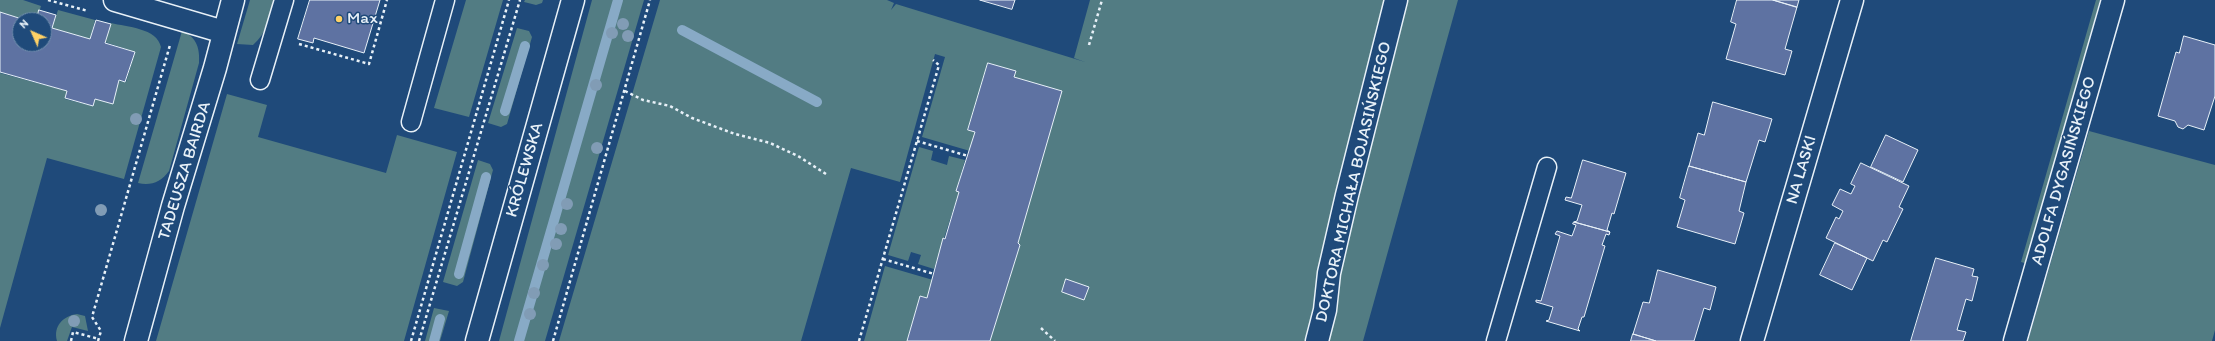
<!DOCTYPE html>
<meta charset="utf-8">
<style>
body{margin:0}
#map{position:relative;width:2215px;height:341px;overflow:hidden;background:#1f4a7a;font-family:Itim,sans-serif}
canvas{display:block}
.north{position:absolute;left:12px;top:12px;width:40px;height:40px;box-sizing:border-box;background:#1f4a7a;border:1px solid #6f8dac;border-radius:50%;rotate:315deg;font-size:11px;font-weight:700;line-height:16px;text-align:center;color:#e8f1f8}
.north::after{content:'';display:block;margin:auto;width:14px;height:18px;background:#ffd166;clip-path:polygon(50% 0,100% 100%,50% 72%,0 100%)}
</style>
<div id="map">
<canvas width="2215" height="341"></canvas>
<div class="north">N</div>
</div>
<script>
const ctx = document.querySelector('canvas').getContext('2d');
ctx.lineJoin = 'round';
function fill(path, color) { ctx.fillStyle = color; ctx.fill(path, 'evenodd'); }
function strokePath(path, color, width, dash) { ctx.strokeStyle = color; ctx.lineWidth = width; ctx.lineCap = dash ? 'butt' : 'round'; ctx.setLineDash(dash || []); ctx.stroke(path); }
function write(font, color, halo, rows, align = 'center') {
  ctx.font = font + ' Itim,sans-serif'; ctx.lineWidth = 3; ctx.setLineDash([]); ctx.textBaseline = 'middle'; ctx.strokeStyle = halo; ctx.fillStyle = color; for (const [text, x, y, turn = 0] of rows) {
    ctx.save(); ctx.translate(x, y); ctx.rotate((+turn || 0) * Math.PI / 180); ctx.textAlign = isNaN(turn) ? turn : align; if (halo) ctx.strokeText(text, 0, 0); ctx.fillText(text, 0, 0); ctx.restore();
  }
}
const green = new Path2D(`
 M0,0H23L41,6L37,20H26L0,12Z
 M250,0H273C271,17 266,34 253,45L237,44Z
 M466,0H503L469,117L434,108Z
 M525,0H543L542,3L536,5L524,2Z
 M592,0H644L545,341H499Z
 M660,0H887L894,3L891,10L896,4L1085,62L1074,58L1090,0H1391L1309,341H990L1020,245L1018,243L1027,210L1014,77L1016,71L988,63L968,130L975,132L970,151L922,137L945,57L935,54L900,182L851,168L801,341H559Z
 M1403,0H1458L1363,341H1323Z
 M2096,0H2100L2028,264L2021,262Z
 M58,10L95,20L90,39L52,28Z
 M111,23C127,27 157,28 161,47L124,179L47,158L0,328V73L67,91L65,99L93,106L95,99L112,103L119,81L126,82L135,52L105,42Z
 M517,28L529,31L532,37L507,124L501,127L488,123Z
 M182,31C197,37 200,49 199,63L169,171C161,182 151,186 138,183Z
 M227,94L267,105L258,137L386,173L397,135L457,152L404,341H156Z
 M2089,131L2215,165V330L2212,341H2028Z
 M919,147L933,151L931,160L947,165L949,156L965,160L956,191L959,192L934,269L918,264L921,255L911,252L908,261L888,255Z
 M478,160L490,164L493,170L463,282L457,286L443,282Z
 M885,266L933,280L927,298L920,296L907,341H864Z
 M434,308L449,311L440,341H425Z
 M77,314L85,316L88,331L72,327L67,341H57C53,326 63,316 77,314Z`);
const stream = new Path2D(`
 M682,30L817,102
 M505,111L525,46
 M459,274L486,177
 M434,341L440,319
 M519,341L618,0`);
const building = new Path2D(`
 M310,0H380L364,53L314,38L313,43L298,39Z
 M980,0H1015L1012,9Z
 M1737,0H1773L1797,7L1785,49L1792,51L1785,75L1726,59L1736,24L1731,22Z
 M1773,0H1799L1797,7Z
 M39,10L56,15L52,28L90,39L96,20L111,24L105,43L135,52L125,82L119,80L113,104L95,99L93,106L65,98L67,91L0,72V12L25,20H20V44H44V20H37Z
 M2184,36L2215,45V96L2204,130L2188,125L2183,129L2178,127L2175,121L2158,116L2176,52L2179,53Z
 M988,63L1016,71L1014,77L1062,91L1018,243L1020,245L990,341H907L920,296L927,298L943,238L945,239L959,192L956,191L975,132L968,130Z
 M1713,102L1772,119L1765,142L1759,140L1746,182L1689,166L1698,133L1704,135Z
 M1886,135L1918,150L1903,182L1871,167Z
 M1583,160L1626,173L1614,214L1612,213L1607,230L1610,232L1574,222L1577,221L1582,205L1565,200L1566,197L1571,198Z
 M1861,163L1909,186L1899,207L1903,209L1887,242L1883,240L1873,261L1826,238L1836,217L1839,219L1843,211L1832,205L1840,189L1851,194L1855,186L1851,184Z
 M1689,166L1746,182L1739,211L1744,213L1735,244L1677,227L1685,200L1680,198Z
 M1574,222L1610,232L1609,235L1606,234L1602,245L1605,246L1584,317H1582L1578,329L1580,331L1546,321L1549,320L1553,307L1536,302V300L1541,301L1560,236L1555,234L1557,231L1572,236L1576,225L1573,224Z
 M1835,243L1867,258L1852,290L1820,275Z
 M1936,258L1974,269L1972,276L1978,277L1972,301L1966,299L1957,330L1966,332L1963,341H1911Z
 M1658,270L1716,287L1710,310L1704,308L1694,341H1656L1633,334L1643,302L1649,303Z
 M1066,279L1089,287L1084,300L1062,292Z
 M1633,334L1656,341H1631Z`);
const path = new Path2D(`
 M48,0L88,11
 M299,44L369,64L387,0
 M1089,45L1102,0
 M625,91L643,100L670,106L692,118L735,134L770,143L798,156L826,174
 M917,141L968,156
 M883,259L934,274
 M1041,328L1055,341
 M71,341L73,332L99,339
 M98,341L101,331L92,317L170,45
 M411,341L509,0
 M419,341L520,0
 M553,341L650,0
 M859,341L939,65L933,60`);
const service = new Path2D(`
 M260,80L284,0
 M411,122L445,0
 M1496,341L1547,167`);
const minor = new Path2D(`
 M115,0L224,32
 M136,341L173,206L215,68L233,0
 M1317,341L1325,310L1329,273L1347,195L1396,0
 M1752,341L1852,0
 M2015,341L2113,0`);
const secondary = new Path2D(`
 M477,341L573,0`);
const trees = [
 [623,24],
 [612,33],
 [628,36],
 [596,85],
 [136,119],
 [597,148],
 [567,204],
 [101,210],
 [561,229],
 [556,244],
 [543,265],
 [534,293],
 [530,314],
 [74,321]
];
const markers = [
 [339,19,4,"#ffd166"]
];
const poiNames = [
 ["Max",347,19]
];
const streetNames = [
 ["KRÓLEWSKA",525,170,-74],
 ["NA LASKI",1802,170,-74],
 ["TADEUSZA BAIRDA",185,171,-73],
 ["ADOLFA DYGASIŃSKIEGO",2064,171,-74],
 ["DOKTORA MICHAŁA BOJASIŃSKIEGO",1354,182,-77]
];
fill(green, '#527c83');
strokePath(stream, '#88aac6', 10);
fill(building, '#5e72a2');
strokePath(building, '#e8f1f8', 1);
strokePath(service, '#e8f1f8', 21);
strokePath(minor, '#e8f1f8', 25);
strokePath(secondary, '#e8f1f8', 25);
strokePath(path, '#e8f1f8', 2.5, [3, 3]);
strokePath(service, '#1f4a7a', 18);
strokePath(minor, '#1f4a7a', 22);
strokePath(secondary, '#1f4a7a', 22);
ctx.fillStyle = '#819cb5';
for (const [x, y] of trees) { ctx.beginPath(); ctx.arc(x, y, 6, 0, 2 * Math.PI); ctx.fill(); }
for (const [x, y, r, color] of markers) { const dot = new Path2D(); dot.arc(x, y, r, 0, 2 * Math.PI); ctx.fillStyle = color; ctx.fill(dot); strokePath(dot, '#1f4a7a', 1.5); }
write('17px', '#e8f1f8', '#1f4a7a', poiNames, 'left');
write('17px', '#e8f1f8', '#1f4a7a', streetNames);
</script>
